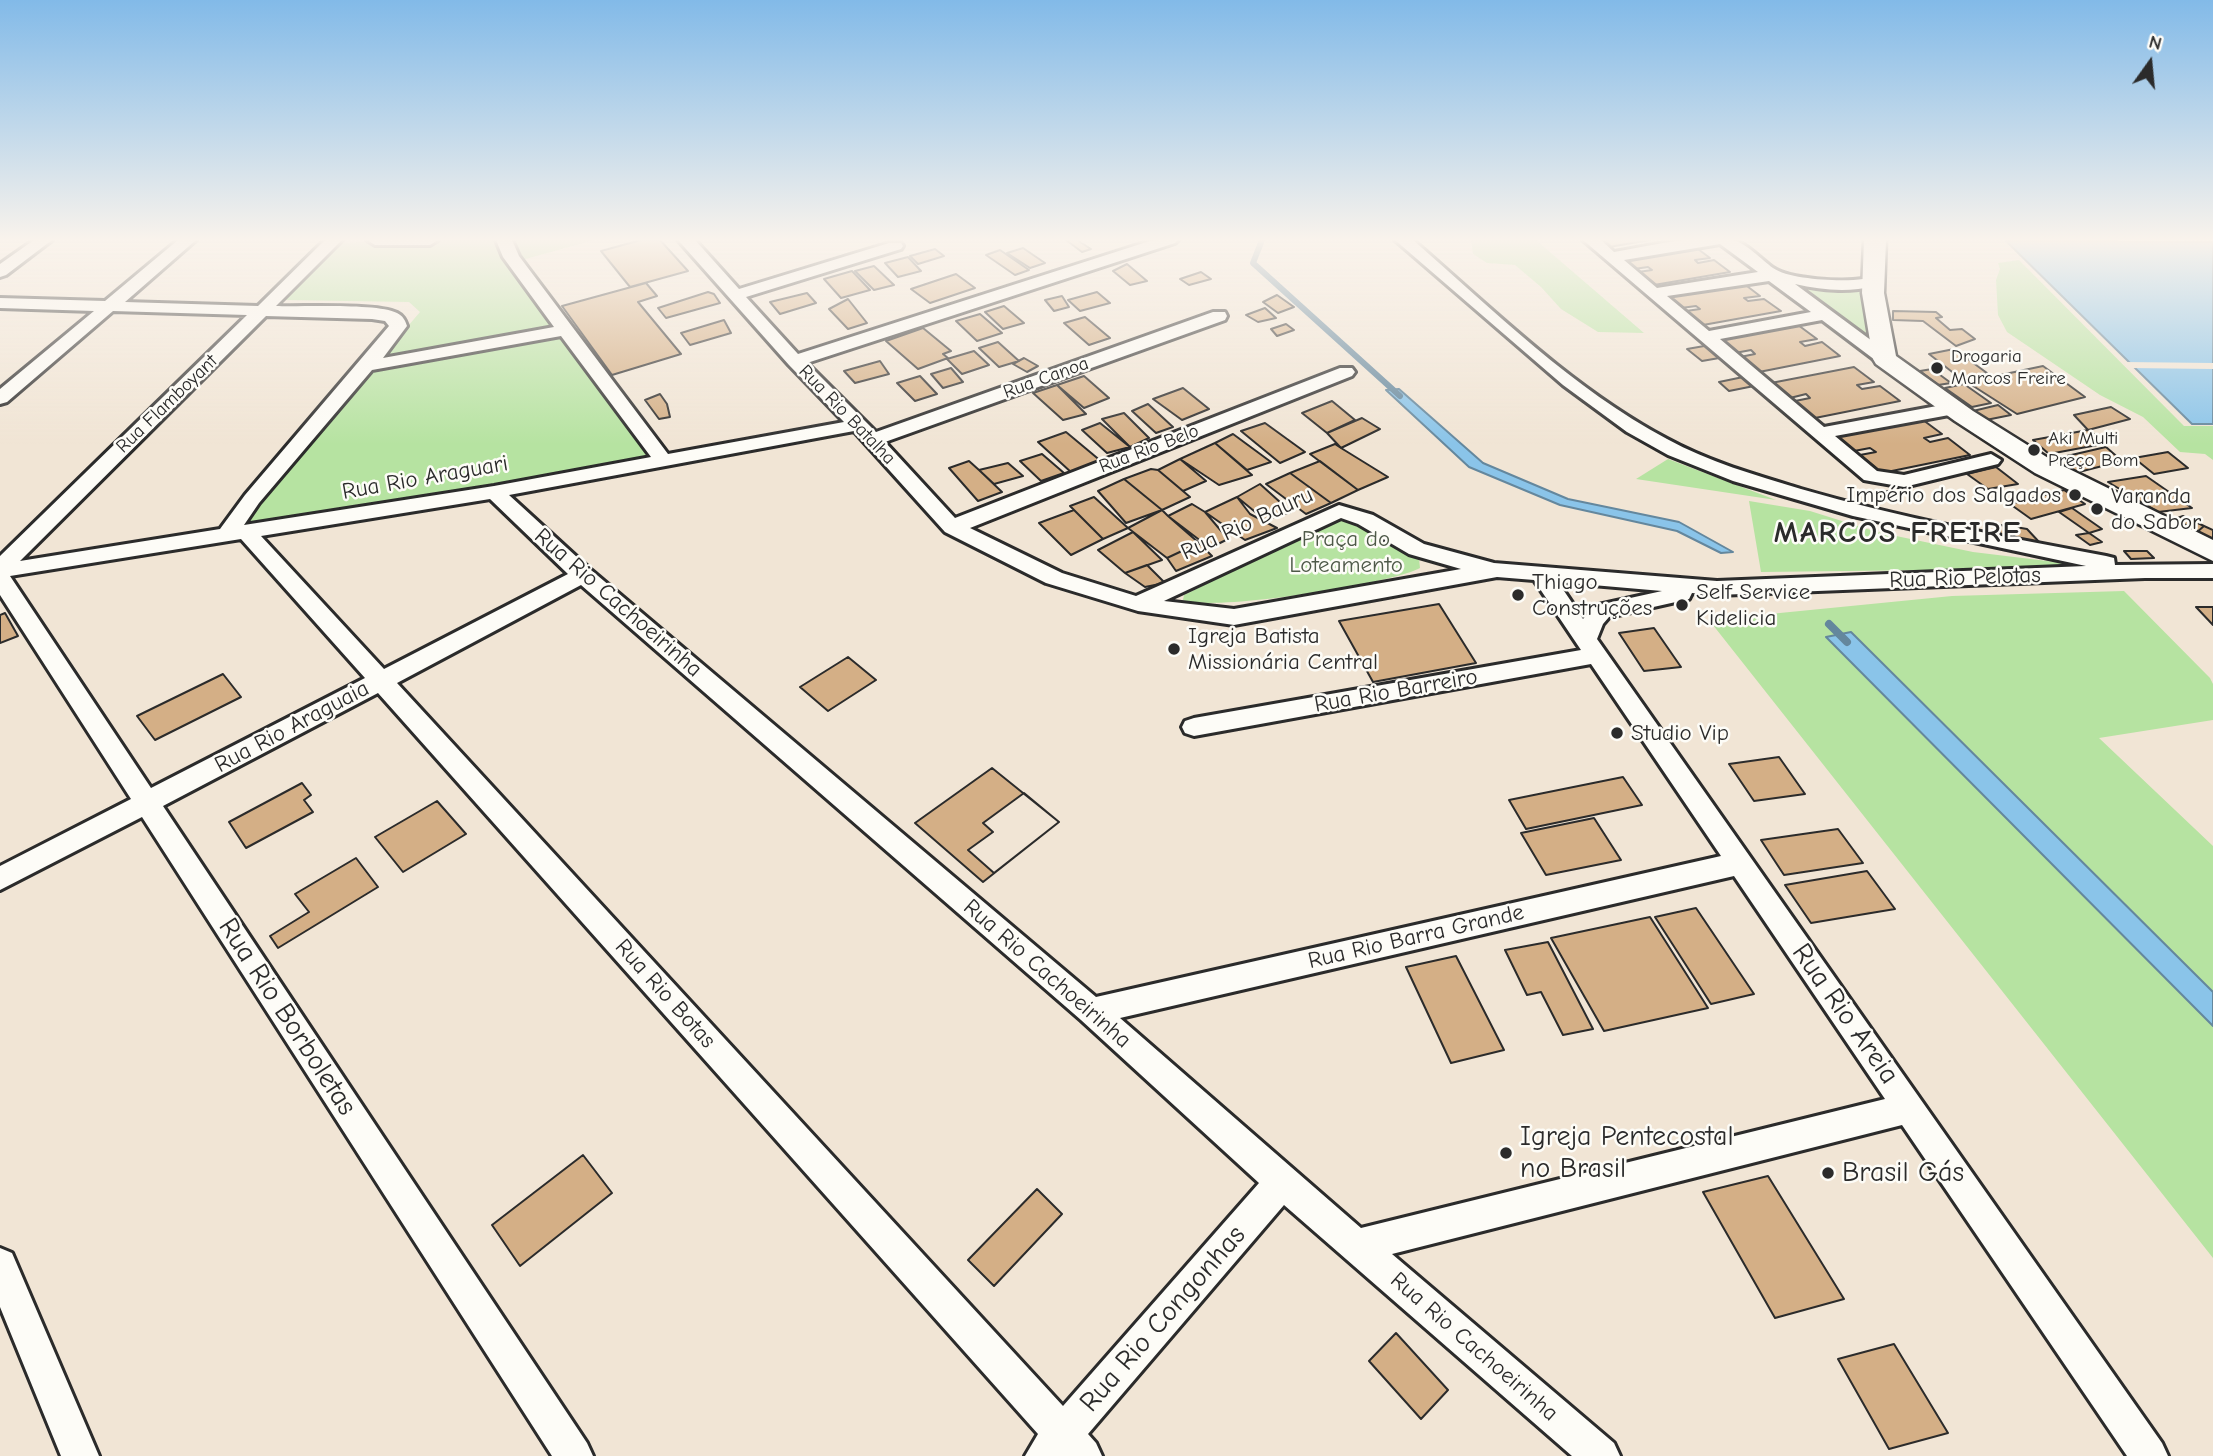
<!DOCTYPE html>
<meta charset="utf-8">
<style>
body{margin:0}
#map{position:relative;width:2213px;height:1456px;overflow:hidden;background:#f1e5d5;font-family:"Comic Neue",sans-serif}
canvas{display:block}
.north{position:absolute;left:2115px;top:28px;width:70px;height:70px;-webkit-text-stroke:5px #fdfcf7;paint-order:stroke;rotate:15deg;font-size:19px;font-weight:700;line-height:28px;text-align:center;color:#2b2b2b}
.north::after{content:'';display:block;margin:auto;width:24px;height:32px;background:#2b2b2b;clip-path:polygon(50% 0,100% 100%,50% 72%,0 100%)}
</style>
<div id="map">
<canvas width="2213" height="1456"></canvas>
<div class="north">N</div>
</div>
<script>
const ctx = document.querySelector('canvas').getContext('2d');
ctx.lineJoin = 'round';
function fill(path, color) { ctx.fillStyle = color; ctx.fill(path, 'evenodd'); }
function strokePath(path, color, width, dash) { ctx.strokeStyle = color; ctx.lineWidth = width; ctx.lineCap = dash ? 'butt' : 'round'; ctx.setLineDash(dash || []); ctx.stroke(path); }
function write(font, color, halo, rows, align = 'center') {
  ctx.font = font + ' "Comic Neue",sans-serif'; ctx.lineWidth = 5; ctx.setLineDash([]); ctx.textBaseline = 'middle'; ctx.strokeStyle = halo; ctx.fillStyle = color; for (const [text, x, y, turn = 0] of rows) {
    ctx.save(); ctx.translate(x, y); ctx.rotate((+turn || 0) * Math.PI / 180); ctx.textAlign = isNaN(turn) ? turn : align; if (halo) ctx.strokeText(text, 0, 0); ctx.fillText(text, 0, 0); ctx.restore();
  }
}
const green = new Path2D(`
 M404,240H594L515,262L557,329L378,361L420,312L409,302L282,300L337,243Z
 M1471,240H1536L1644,333L1598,332L1561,309L1541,287L1515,265L1487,263L1473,254Z
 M2019,260L2184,426H2213V460L2205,454L2180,452L2143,417L2100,395L2007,332L1998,315L1996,280L2000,269L1998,263Z
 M1788,281L1832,291L1864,292L1870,338Z
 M564,330L663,460L227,534L366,366Z
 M1668,459L1776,500L1636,479Z
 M1749,501L1810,511L1877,532L1973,552L2105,568L1761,572Z
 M1345,515L1351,516L1419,559L1420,568C1391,584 1213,612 1183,600L1184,595Z
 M2124,591L2210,678L2213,684V720L2099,738L2213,846V1258L1709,620L1952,596Z`);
const water = new Path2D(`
 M2006,241L2213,242V424H2192Z
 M1399,389L1483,463L1568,499L1679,522L1733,552L1721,553L1677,531L1560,505L1469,467L1386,390Z
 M1851,632L2213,992V1026L1826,637Z`);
const pier = new Path2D(`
 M2125,362L2213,363V369L2130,368Z`);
const streamFar1 = new Path2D(`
 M1262,240L1253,263L1400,396`);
const stream = new Path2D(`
 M1829,624L1847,642`);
const building = new Path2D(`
 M641,240H660L688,271L630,287L601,251Z
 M1066,240H1077L1091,249L1082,252Z
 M1601,240H1650L1609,247Z
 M1694,246L1710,258L1695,260L1698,263L1714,260L1730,272L1654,285L1638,272L1652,270L1648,267L1634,269L1620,258Z
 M1023,248L1045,263L1030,268L1007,253Z
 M935,249L944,256L918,264L910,256Z
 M1000,250L1029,270L1015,275L986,255Z
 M908,257L921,271L898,277L885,263Z
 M1127,264L1147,281L1130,285L1113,271Z
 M874,266L894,285L874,290L855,271Z
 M852,271L870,290L841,298L824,279Z
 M1201,272L1211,279L1189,285L1180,279Z
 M956,274L975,288L930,303L911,289Z
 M646,283L657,296L638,302L681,354L612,375L562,306Z
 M1743,283L1760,296L1744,298L1748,301L1764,299L1781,311L1703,325L1686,311L1700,309L1696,306L1681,308L1666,296Z
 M708,292L714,294L720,303L666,318L658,308Z
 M1097,292L1110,303L1080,311L1068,300Z
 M807,293L816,303L780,314L770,302Z
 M1277,295L1294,307L1278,313L1263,302Z
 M1062,296L1069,307L1054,311L1045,300Z
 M848,299L867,323L848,329L829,309Z
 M1004,306L1024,323L1003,329L985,312Z
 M1265,308L1276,318L1258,322L1246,315Z
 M1893,311L1936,312L1942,317L1936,318L1950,330L1962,329L1975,339L1956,346L1923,321L1893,320Z
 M980,314L1002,333L977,341L956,321Z
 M1085,317L1110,338L1089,345L1064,323Z
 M724,320L731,333L690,345L681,333Z
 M1286,324L1294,330L1277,336L1271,329Z
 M1798,325L1817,339L1800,342L1805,346L1822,342L1840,356L1759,372L1740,357L1755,354L1751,350L1735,353L1719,340Z
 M923,328L951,351L943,354L948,358L918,369L886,341Z
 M998,342L1019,361L999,367L979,348Z
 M1710,345L1725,357L1702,361L1687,349Z
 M1954,349L1987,373L1960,378L1929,354Z
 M974,351L989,365L962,374L947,359Z
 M1024,358L1038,366L1027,372L1013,364Z
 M880,361L889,374L855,383L844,371Z
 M2043,366L2085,397L2017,414L1967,382Z
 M1854,367L1874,382L1857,385L1862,389L1880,386L1900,401L1815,418L1795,401L1810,398L1806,394L1790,398L1771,383Z
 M951,368L963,382L943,388L931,374Z
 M1932,369L1951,383L1938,385L1920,371Z
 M920,376L937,394L915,401L897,383Z
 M1084,376L1109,398L1084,408L1057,385Z
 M1748,376L1759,385L1729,391L1719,382Z
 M1964,384L1991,403L1972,407L1945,388Z
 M1057,385L1086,414L1063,420L1033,393Z
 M1183,388L1209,409L1182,420L1153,399Z
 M660,394L667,404L670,417L659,419L645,400Z
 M1332,401L1355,420L1327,433L1302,413Z
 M1148,404L1173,427L1156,433L1132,411Z
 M1998,405L2011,415L1986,420L1973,411Z
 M2111,407L2130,419L2088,430L2074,415Z
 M1124,413L1149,438L1130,447L1102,419Z
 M1919,417L1942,434L1924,438L1930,442L1948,438L1970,455L1882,473L1860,455L1876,452L1870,448L1854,451L1833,435Z
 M1362,418L1380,429L1341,448L1327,433Z
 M1100,423L1130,447L1107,453L1082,430Z
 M1265,423L1305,452L1280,463L1241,431Z
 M2088,430L2108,443L2049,454L2033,440Z
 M1066,432L1102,462L1072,473L1038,442Z
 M1233,434L1271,462L1247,470L1215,443Z
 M1215,443L1252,475L1219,485L1180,459Z
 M1335,444L1341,448L1388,477L1358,490L1310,454Z
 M2106,447L2122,461L2075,473L2054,459Z
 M2168,452L2188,468L2154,474L2134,458Z
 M1042,454L1064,473L1041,481L1020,461Z
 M1180,459L1206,481L1183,491L1158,470Z
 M969,461L979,470L1002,492L978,501L949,468Z
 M1320,461L1358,490L1331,503L1290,473Z
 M1008,463L1023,476L994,484L979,470Z
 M1996,467L2018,484L1988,489L1967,474Z
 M1151,469L1158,470L1190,497L1162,510L1124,479Z
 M1290,473L1331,503L1306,514L1266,484Z
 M2146,476L2192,508L2158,512L2108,482Z
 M1124,479L1162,510L1126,523L1098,491Z
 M1260,484L1291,512L1265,520L1237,497Z
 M2064,490L2085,504L2031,519L2010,504Z
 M1888,491L1900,497L1894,500L1875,495Z
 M1094,497L1128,528L1103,539L1070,506Z
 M1237,497L1250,514L1277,528L1245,540L1205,512Z
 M1192,504L1205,512L1228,539L1210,548L1168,516Z
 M2072,508L2102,529L2089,533L2059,512Z
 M1074,510L1103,539L1071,555L1039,523Z
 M1162,510L1168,516L1199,543L1167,558L1128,528Z
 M2183,516L2204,526L2196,533L2172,520Z
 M1997,525L2010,526L2016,540L2003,539Z
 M2010,526L2027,529L2040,543L2016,540Z
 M2204,526L2213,530V541L2196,533Z
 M1133,532L1162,560L1125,573L1098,550Z
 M2089,533L2102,542L2090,545L2076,535Z
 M1199,543L1212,556L1176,571L1167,558Z
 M2124,551H2147L2154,558L2131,559Z
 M1147,565L1165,583L1145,587L1125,573Z
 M1439,604L1476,663L1373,682L1339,621Z
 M2196,607H2213V625Z
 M5,613L18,636L0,643V615Z
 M1654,628L1681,667L1644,671L1619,633Z
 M848,657L876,680L828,711L800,687Z
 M223,674L241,697L155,740L137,716Z
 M1779,757L1805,794L1754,801L1729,764Z
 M992,768L1059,822L983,882L915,823Z
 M1623,777L1642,805L1526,829L1509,800Z
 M302,783L311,795L304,800L313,812L246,848L229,822Z
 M1024,793L1059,822L994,873L968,850L993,832L983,823Z
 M437,801L466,834L403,872L375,837Z
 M1594,818L1621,860L1546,875L1521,833Z
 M1838,829L1863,863L1784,875L1761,840Z
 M356,858L378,887L278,948L270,936L309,912L295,894Z
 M1867,871L1895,909L1811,923L1785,885Z
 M1696,908L1754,994L1711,1004L1655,917Z
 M1650,917L1708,1008L1604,1031L1551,938Z
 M1548,942L1593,1029L1563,1035L1541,992L1527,995L1505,950Z
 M1456,956L1504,1050L1451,1063L1406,967Z
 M583,1155L612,1193L520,1266L492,1225Z
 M1768,1176L1844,1299L1775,1318L1703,1192Z
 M1037,1189L1062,1214L994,1286L968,1260Z
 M1396,1333L1448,1390L1421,1419L1369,1361Z
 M1894,1344L1948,1433L1889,1449L1838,1359Z`);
const street = new Path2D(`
 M34,240H52L6,275L0,277V264Z
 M178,240H196L125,302L258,306L325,240H342L276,306C302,307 378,303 397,313C403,316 405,320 407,326L383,358L554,327L503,257L496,240H512L519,256L668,454L844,422L789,365L678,240H695L739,289L889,243H901L903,246L901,249L746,297L798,354L1153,240H1178L1175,243L807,363L876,432L1213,312H1225L1227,316L1225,320L885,442L955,518L1340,368H1352L1355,372L1352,376L970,528L1062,573L1136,596L1339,505L1373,515L1424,544L1494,563L1717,581L2086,566L1853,516L1733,481L1668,455L1627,432L1563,385L1395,240H1413C1493,310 1573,389 1667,439C1709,462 1755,475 1801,489C1901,518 2004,537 2106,556L2114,558L2115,565L2213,564V578H2145L1717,595L1692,593L1689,599L1609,617L1603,624L1597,639L2162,1443L2168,1456H2127L1902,1125L1392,1254L1614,1443L1620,1456H1572L1284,1205L1088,1434L1096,1443L1102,1456H1025L1038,1434L378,693L163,806L587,1443L593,1456H552L142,817L0,890V866L131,799L0,595V556L247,315L113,311L7,402L0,404V389L94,311L0,308V298L105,301ZM266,316L372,319L385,321L389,326L245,495L220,529L20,561ZM561,336L651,457L494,486L244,525L259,503L372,370ZM854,431L945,532L1046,583L1138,611L1234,625L1497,577L1534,580L1581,650L1194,718L1185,721L1182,727L1185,733L1194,736L1591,664L1721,856L1096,997L591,570L509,495ZM490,499L568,574L384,669L261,536ZM1341,518L1358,524L1409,554L1461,569L1234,609L1164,601ZM241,539L365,678L151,788L10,576ZM1558,582L1662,591L1594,606L1583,619ZM581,585L1081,1020L1259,1183L1063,1406L397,683ZM1734,876L1885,1099L1361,1228L1120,1018Z
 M367,240H438L430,245H375Z
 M1583,240H1601L1614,252C1650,246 1697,234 1733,240C1746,243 1762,260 1773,268C1790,280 1843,282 1863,279L1866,275H1878L1880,278L1875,286C1847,293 1822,290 1795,284L1891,355L1894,359L1891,363H1879L1822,320L1720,339L1824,427L1953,403L1960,405L1962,409L1960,413L1835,436L1877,471L1904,475L1991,454L2001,460L1998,464L1904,487L1864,480ZM1720,244L1758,272L1657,288L1624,260ZM1769,281L1811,312L1709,331L1667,296Z
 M0,1248L12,1253L99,1456H61L0,1307Z`);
const secondary = new Path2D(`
 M1864,240H1886L1884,293L1896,356L1973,411L2053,461L2213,540V561L2035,473L1955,421L1876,364L1873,359L1862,293Z`);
const markers = [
 [1937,368,7,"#2b2b2b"],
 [2034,450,7,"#2b2b2b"],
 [2075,495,7,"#2b2b2b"],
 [2097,509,7,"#2b2b2b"],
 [1518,595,7,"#2b2b2b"],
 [1682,605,7,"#2b2b2b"],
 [1174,649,7,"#2b2b2b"],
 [1617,733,7,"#2b2b2b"],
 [1506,1153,7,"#2b2b2b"],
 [1828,1173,7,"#2b2b2b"]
];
const farPoinames = [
 ["Drogaria",1951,357],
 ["Marcos Freire",1951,379],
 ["Aki Multi",2048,439],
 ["Preço Bom",2048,461]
];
const farStreetnames = [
 ["Rua Canoa",1046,378,-20],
 ["Rua Flamboyant",167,404,-44],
 ["Rua Rio Batalha",847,415,46],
 ["Rua Rio Belo",1149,449,-21]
];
const streetNames = [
 ["Rua Rio Araguari",425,478,-10],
 ["Rua Rio Bauru",1247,524,-25],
 ["Rua Rio Pelotas",1965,578,-2],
 ["Rua Rio Cachoeirinha",618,603,41],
 ["Rua Rio Barreiro",1396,691,-10],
 ["Rua Rio Araguaia",292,727,-28],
 ["Rua Rio Barra Grande",1416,937,-13],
 ["Rua Rio Cachoeirinha",1047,974,41],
 ["Rua Rio Botas",665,994,48],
 ["Rua Rio Cachoeirinha",1474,1347,41]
];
const poiNames = [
 ["Império dos Salgados",2061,495,"right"],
 ["Varanda",2111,496],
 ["do Sabor",2111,522],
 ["Thiago",1532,582],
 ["Construções",1532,608],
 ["Self Service",1696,592],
 ["Kidelicia",1696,618],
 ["Igreja Batista",1188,636],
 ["Missionária Central",1188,662],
 ["Studio Vip",1631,733]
];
const parkNames = [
 ["Praça do",1346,539],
 ["Loteamento",1346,565]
];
const nearStreetnames = [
 ["Rua Rio Areia",1845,1014,55],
 ["Rua Rio Borboletas",287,1017,57],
 ["Rua Rio Congonhas",1163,1319,-49]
];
const nearPoinames = [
 ["Igreja Pentecostal",1520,1137],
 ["no Brasil",1520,1169],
 ["Brasil Gás",1842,1173]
];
const districtNames = [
 ["MARCOS FREIRE",1898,534]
];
fill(green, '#b6e3a1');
fill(water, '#8ac4e9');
strokePath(water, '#64879d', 2);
fill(pier, '#f1e5d5');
strokePath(streamFar1, '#64879d', 6);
strokePath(stream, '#64879d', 8);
fill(building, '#d4af86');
strokePath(building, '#2b2b2b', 2);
strokePath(street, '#2b2b2b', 6);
strokePath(secondary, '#2b2b2b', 5);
fill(street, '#fdfcf7');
fill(secondary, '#fdfcf7');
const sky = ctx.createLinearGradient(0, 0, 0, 444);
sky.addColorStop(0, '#82bae8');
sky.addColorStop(0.54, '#f9f3ec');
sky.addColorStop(1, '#f9f3ec00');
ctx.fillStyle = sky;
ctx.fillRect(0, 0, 2213, 444);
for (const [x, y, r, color] of markers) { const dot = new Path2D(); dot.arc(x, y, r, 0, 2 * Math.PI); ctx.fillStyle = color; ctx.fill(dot); strokePath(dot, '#fdfcf7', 2.5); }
write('19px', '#2b2b2b', '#fdfcf7', farPoinames, 'left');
write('19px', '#2b2b2b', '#fdfcf7', farStreetnames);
write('23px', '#2b2b2b', '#fdfcf7', streetNames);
write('23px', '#2b2b2b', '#fdfcf7', poiNames, 'left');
write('23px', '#4e5948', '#fdfcf7', parkNames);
write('28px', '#2b2b2b', '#fdfcf7', nearStreetnames);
write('28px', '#2b2b2b', '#fdfcf7', nearPoinames, 'left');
ctx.letterSpacing = '2px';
write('bold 30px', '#2b2b2b', '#fdfcf7', districtNames);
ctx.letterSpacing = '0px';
</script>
